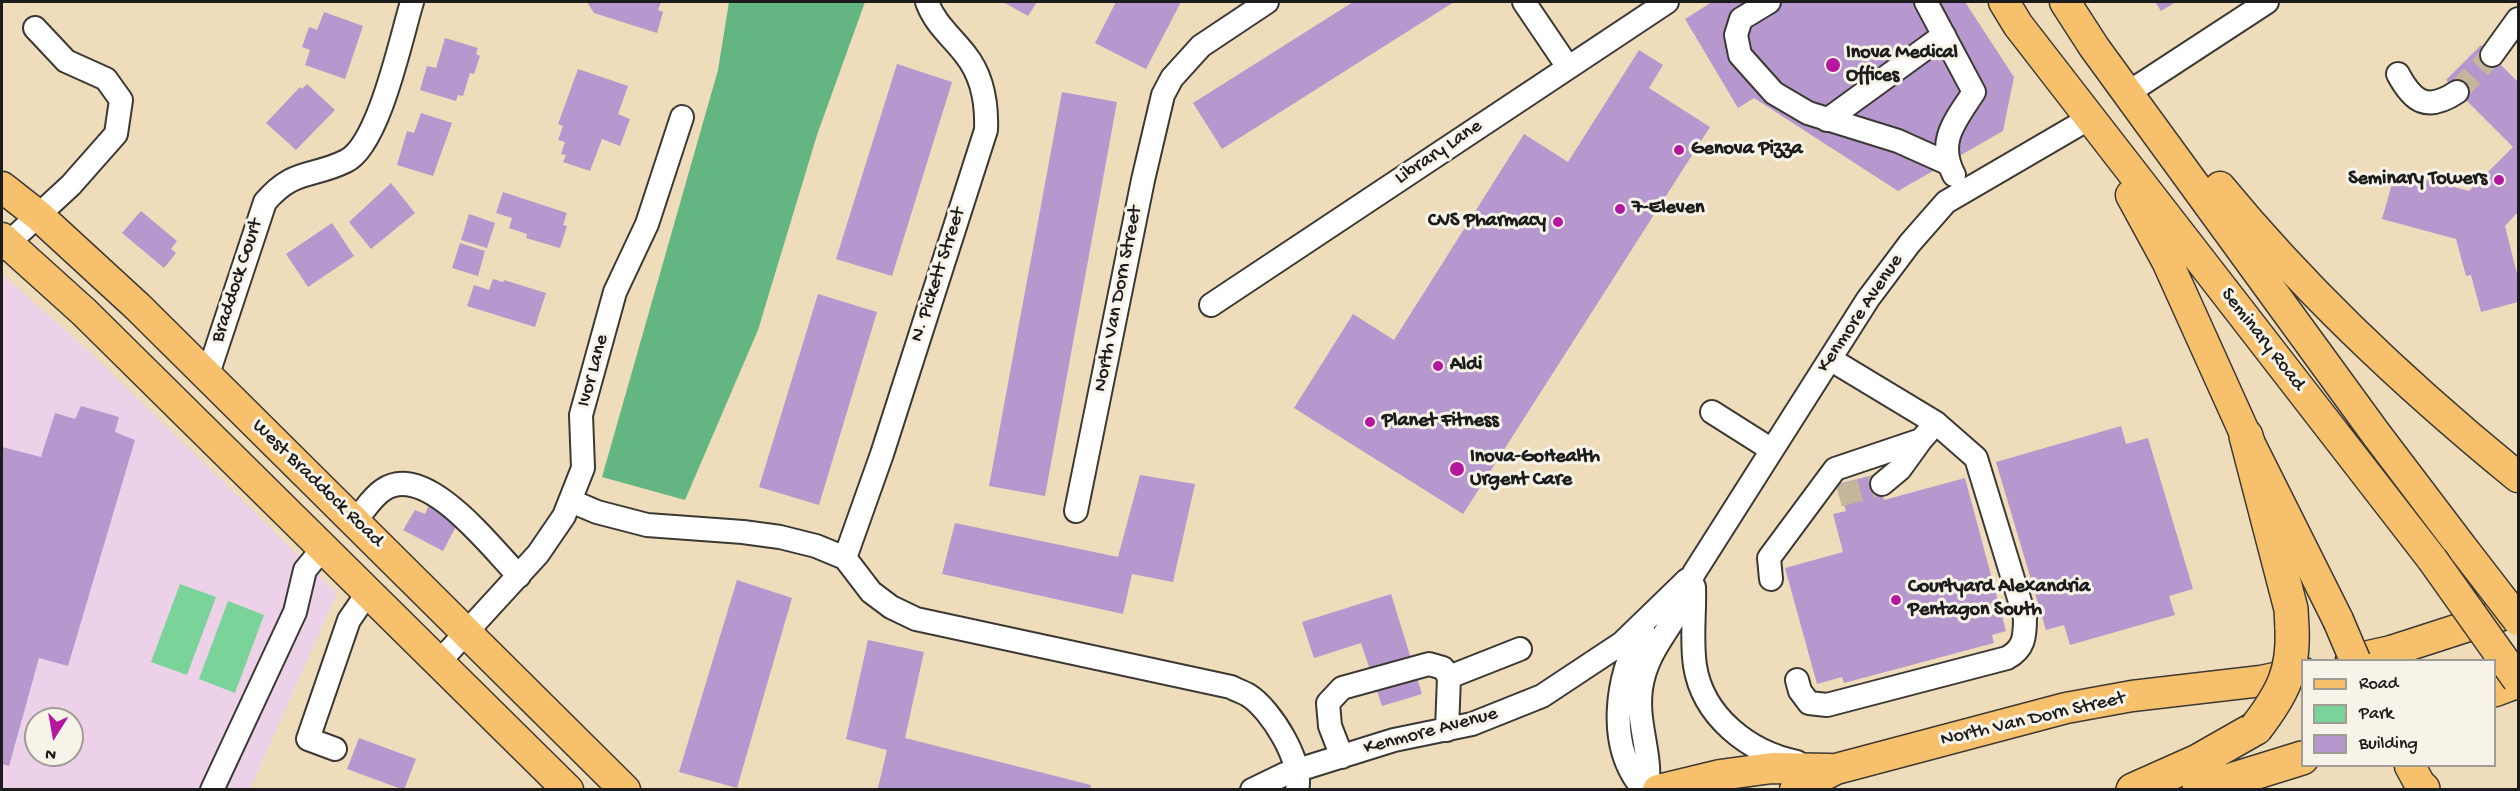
<!DOCTYPE html>
<style>
body{margin:0}
#map{position:relative;width:2520px;height:791px;overflow:hidden;background:#efdcbb;font-family:"Gochi Hand",sans-serif}
canvas{display:block}
.frame{position:absolute;inset:0;border:3px solid #1c1c1c;pointer-events:none}
.legend{position:absolute;left:2301px;top:659px;width:195px;height:108px;box-sizing:border-box;background:#f7f3e8;border:2px solid #9f9d96;margin:0;padding:8px 10px;list-style:none;font-size:18px;color:#1c1c1c}
.legend li{display:flex;align-items:center;gap:12px;height:30px}
.legend b{width:30px;border:2px solid #9f9d96}
.north{position:absolute;left:24px;top:707px;width:60px;height:60px;box-sizing:border-box;background:#f7f3e8;border:2px solid #9f9d96;border-radius:50%;rotate:191deg;font-size:16px;font-weight:700;line-height:24px;text-align:center;color:#1c1c1c}
.north::after{content:'';display:block;margin:auto;width:21px;height:27px;background:#b5179e;clip-path:polygon(50% 0,100% 100%,50% 72%,0 100%)}
</style>
<div id="map">
<canvas width="2520" height="791"></canvas>
<div class="frame"></div>
<ul class="legend">
<li><b style="height:8px;background:#f7c06c"></b>Road</li>
<li><b style="height:16px;background:#7ad49a"></b>Park</li>
<li><b style="height:16px;background:#b798ce"></b>Building</li>
</ul>
<div class="north">N</div>
</div>
<script>
const ctx = document.querySelector('canvas').getContext('2d');
ctx.lineJoin = 'round';
function fill(path, color) { ctx.fillStyle = color; ctx.fill(path, 'evenodd'); }
function strokePath(path, color, width, dash) { ctx.strokeStyle = color; ctx.lineWidth = width; ctx.lineCap = dash ? 'butt' : 'round'; ctx.setLineDash(dash || []); ctx.stroke(path); }
function write(font, color, halo, rows, align = 'center') {
  ctx.font = font + ' "Gochi Hand",sans-serif'; ctx.lineWidth = 6; ctx.setLineDash([]); ctx.textBaseline = 'middle'; ctx.strokeStyle = halo; ctx.fillStyle = color; for (const [text, x, y, turn = 0] of rows) {
    ctx.save(); ctx.translate(x, y); ctx.rotate((+turn || 0) * Math.PI / 180); ctx.textAlign = isNaN(turn) ? turn : align; if (halo) ctx.strokeText(text, 0, 0); ctx.fillText(text, 0, 0); ctx.restore();
  }
}
const built = new Path2D(`
 M2,274L92,354L337,593L250,789H2ZM36,719H72V755H36Z`);
const green = new Path2D(`
 M180,584L216,597L187,675L151,662Z
 M228,601L264,615L235,693L199,679Z`);
const forest = new Path2D(`
 M729,2H865L817,135L758,330L685,500L602,477L718,70Z`);
const building = new Path2D(`
 M587,2H661L658,10L663,12L657,33L594,13Z
 M1003,2H1037L1028,16Z
 M1116,2H1181L1146,69L1095,43Z
 M1353,2H1454L1222,149L1193,103Z
 M1712,2H1965L2014,77L2003,131L1898,191L1754,98L1738,108L1685,19Z
 M2155,2H2176L2161,11Z
 M324,12L363,26L345,79L305,65L310,50L302,47L309,27L317,30Z
 M445,38L478,48L476,54L480,56L474,74L470,73L463,96L458,95L456,101L420,90L427,66L436,68Z
 M2481,45L2518,82V212L2505,226L2518,278V302L2481,312L2471,275L2466,276L2456,239L2382,219L2394,177L2415,183L2417,177L2469,191L2513,147L2446,80Z
 M1639,50L1663,65L1649,88L1710,127L1463,514L1294,408L1353,314L1394,340L1524,134L1568,162Z
 M897,64L952,82L892,276L836,259Z
 M578,69L628,86L618,114L630,119L620,146L602,139L590,171L563,162L566,155L561,154L565,142L558,140L563,126L558,124Z
 M307,84L335,110L296,150L266,123L300,87L302,89Z
 M1062,92L1117,102L1045,496L989,486Z
 M421,113L452,123L433,176L397,165L407,131L414,133Z
 M391,183L415,213L371,249L349,222Z
 M503,192L567,213L563,225L567,226L560,248L526,238L527,234L509,228L512,218L496,213Z
 M141,211L177,241L171,249L176,253L164,268L122,233Z
 M469,214L495,223L487,248L461,240Z
 M332,223L354,256L308,287L286,254Z
 M460,243L485,251L478,276L452,268Z
 M493,279L503,282L504,280L546,293L535,327L467,306L474,285L489,290Z
 M818,294L877,312L819,505L759,487Z
 M81,406L119,417L115,432L135,440L68,666L39,658L9,766L2,764V447L41,457L55,413L75,419Z
 M2121,426L2126,444L2148,438L2193,589L2169,596L2175,615L2070,645L2064,625L2046,630L1996,462Z
 M1877,474L1884,500L1965,478L2006,631L1992,635L1994,643L1844,683L1842,677L1817,684L1785,568L1843,552L1833,514L1846,511L1838,484Z
 M1140,475L1195,484L1173,582L1132,574L1123,614L942,574L955,523L1118,557Z
 M430,503L460,519L443,551L403,530L415,510L425,514Z
 M737,580L792,598L737,788L679,772Z
 M1391,594L1422,694L1382,706L1361,643L1314,658L1302,622Z
 M868,640L924,652L905,738L1091,785L1090,790L878,788L887,750L846,739Z
 M359,738L416,759L404,790L347,769Z`);
const minorTunnel = new Path2D(`
 M2457,92L2492,55
 M1839,496L1882,484`);
const minor = new Path2D(`
 M1524,2L1568,67
 M1769,2L1741,19L1736,35L1740,55L1774,93L1808,113L1898,141L1947,163
 M1926,2L1974,92C1956,120 1936,141 1954,175
 M2492,55L2518,19
 M2398,74C2413,102 2427,112 2457,92
 M2137,87L2267,2
 M1827,120L1944,35
 M2,249L71,185L116,134L121,100L106,79L66,61L35,28
 M1211,305L1667,2
 M1830,359L1936,423
 M207,377L265,202C294,168 312,178 346,161C379,145 401,38 412,2
 M1712,412L1772,450
 M1882,484L1900,469L1921,440
 M571,501L597,512L647,525L743,532L780,537L816,546L845,558L871,592L891,607L916,619L1231,687C1236,690 1243,692 1248,695C1271,709 1304,763 1297,790
 M1076,511L1143,180L1163,95L1172,78L1201,46L1267,2
 M355,521C364,511 372,497 383,490C426,460 492,549 519,576
 M845,558L882,454L986,130C987,104 982,75 965,54C951,36 935,24 927,2
 M1771,579L1769,558L1835,469L1921,440L1936,423L1976,458L2025,618C2025,637 2024,649 2007,658L1827,705L1809,703L1800,691L1797,680
 M1694,587C1695,613 1691,639 1695,666C1703,716 1748,752 1797,762
 M1643,629C1616,676 1605,746 1644,790
 M440,661L538,554L564,516L583,468L581,415L615,292L647,224L682,117
 M1447,730L1449,677L1520,649
 M335,749L308,739L349,620L369,591
 M1342,757L1330,726L1328,703L1342,688L1429,664L1443,668L1449,677
 M212,790L295,612L305,570L324,547
 M1252,790L1285,774L1394,740L1472,724L1542,696L1622,643L1687,580
 M1647,790C1653,756 1636,724 1641,689C1645,658 1663,637 1679,611C1686,600 1689,585 1694,573L1868,299L1910,243L1946,202L2090,118`);
const major = new Path2D(`
 M2004,2L2018,25L2432,559
 M2065,2L2094,47L2376,434L2464,550
 M2,187L39,216L138,307L625,790
 M2220,187C2308,294 2410,389 2518,477
 M2131,195L2167,261L2246,436L2338,620
 M2,238L84,312L568,790
 M2351,660L2391,651L2518,610
 M2410,766L2423,790
 M1658,790L1720,775L1772,768L1830,769
 M1795,790L1836,769L2066,708L2132,696L2261,681L2302,672`);
const highway = new Path2D(`
 M2246,436L2291,609L2292,629
 M2494,690L2518,681
 M2133,790L2198,761L2256,728
 M2199,790L2302,758
 M2423,790V789`);
const majorBridge = new Path2D(`
 M2464,550L2518,620
 M2432,559L2518,680
 M2338,620L2355,660`);
const highwayBridge = new Path2D(`
 M2256,728C2282,694 2294,672 2292,629`);
const markers = [
 [1833,65,8,"#b5179e"],
 [1679,150,6,"#b5179e"],
 [2499,180,6,"#b5179e"],
 [1620,209,6,"#b5179e"],
 [1558,222,6,"#b5179e"],
 [1438,366,6,"#b5179e"],
 [1370,422,6,"#b5179e"],
 [1457,469,8,"#b5179e"],
 [1896,600,6,"#b5179e"]
];
const poiNames = [
 ["Inova Medical",1846,54],
 ["Offices",1846,77],
 ["Genova Pizza",1691,150],
 ["Seminary Towers",2487,180,"right"],
 ["7-Eleven",1632,209],
 ["CVS Pharmacy",1546,222,"right"],
 ["Aldi",1450,366],
 ["Planet Fitness",1382,422],
 ["Inova-GoHealth",1470,458],
 ["Urgent Care",1470,481],
 ["Courtyard Alexandria",1908,588],
 ["Pentagon South",1908,611]
];
const streetNames = [
 ["Library Lane",1439,153,-34],
 ["N. Pickett Street",939,275,-72],
 ["Braddock Court",238,281,-72],
 ["North Van Dorn Street",1119,299,-79],
 ["Kenmore Avenue",1861,314,-56],
 ["Seminary Road",2262,340,52],
 ["Ivor Lane",594,371,-75],
 ["West Braddock Road",317,484,44],
 ["North Van Dorn Street",2033,720,-13],
 ["Kenmore Avenue",1431,732,-15]
];
fill(built, '#edd1e9');
fill(green, '#7ad49a');
fill(forest, '#63b682');
fill(building, '#b798ce');
strokePath(minorTunnel, '#c5b69b', 22, [22, 11]);
strokePath(minor, '#3c3934', 26);
strokePath(major, '#3c3934', 33);
strokePath(highway, '#3c3934', 36);
strokePath(minor, '#fff', 22);
strokePath(major, '#f7c06c', 30);
strokePath(highway, '#f7c06c', 33);
strokePath(majorBridge, '#3c3934', 33, []);
strokePath(highwayBridge, '#3c3934', 36, []);
strokePath(majorBridge, '#f7c06c', 30);
strokePath(highwayBridge, '#f7c06c', 33);
for (const [x, y, r, color] of markers) { const dot = new Path2D(); dot.arc(x, y, r, 0, 2 * Math.PI); ctx.fillStyle = color; ctx.fill(dot); strokePath(dot, '#f7f3e8', 2); }
write('bold 20px', '#1c1c1c', '#f7f3e8', poiNames, 'left');
write('20px', '#1c1c1c', '#f7f3e8', streetNames);
</script>
